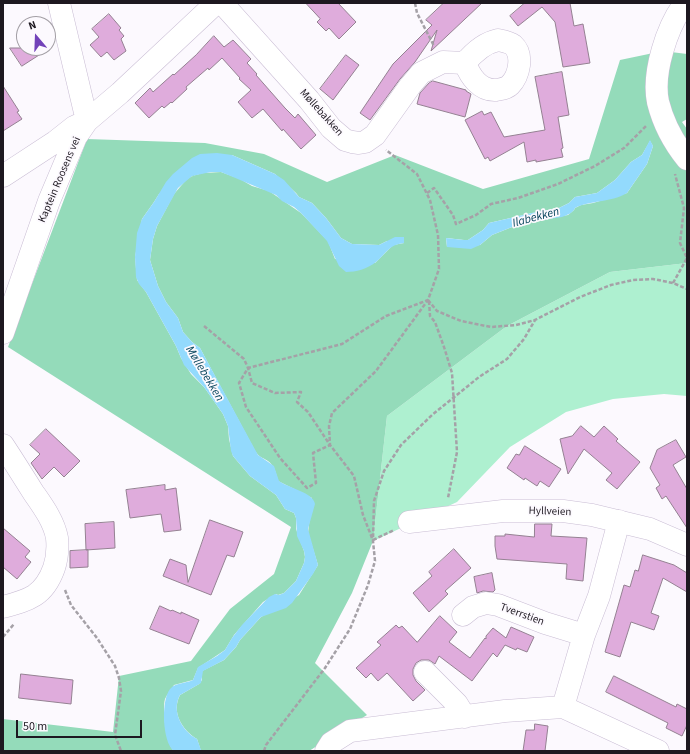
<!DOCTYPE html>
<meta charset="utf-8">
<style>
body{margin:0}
#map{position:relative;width:690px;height:754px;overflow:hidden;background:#fcf9fe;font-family:"Source Sans 3",sans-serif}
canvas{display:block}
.frame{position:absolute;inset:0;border:4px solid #1d1820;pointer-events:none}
.north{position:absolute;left:16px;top:16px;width:40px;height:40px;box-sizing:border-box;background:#fcf9fe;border:1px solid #a39fa5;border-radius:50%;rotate:341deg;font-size:11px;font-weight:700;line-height:16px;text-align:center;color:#1d1820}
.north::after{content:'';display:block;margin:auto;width:14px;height:18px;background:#7242b9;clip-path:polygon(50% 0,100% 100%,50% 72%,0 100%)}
.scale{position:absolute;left:16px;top:720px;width:126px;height:18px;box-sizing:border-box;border:2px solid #1d1820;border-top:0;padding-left:5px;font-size:12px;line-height:14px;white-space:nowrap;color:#1d1820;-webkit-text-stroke:3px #fcf9fe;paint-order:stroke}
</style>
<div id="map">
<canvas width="690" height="754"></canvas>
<div class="frame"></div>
<div class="north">N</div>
<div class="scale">50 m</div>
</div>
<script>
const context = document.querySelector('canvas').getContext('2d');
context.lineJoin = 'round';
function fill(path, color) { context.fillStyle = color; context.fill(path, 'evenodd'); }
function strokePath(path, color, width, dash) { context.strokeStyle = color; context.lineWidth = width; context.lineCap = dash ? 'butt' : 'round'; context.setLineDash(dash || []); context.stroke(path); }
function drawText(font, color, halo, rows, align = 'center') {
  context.font = font + ' "Source Sans 3",sans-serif'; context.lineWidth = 3.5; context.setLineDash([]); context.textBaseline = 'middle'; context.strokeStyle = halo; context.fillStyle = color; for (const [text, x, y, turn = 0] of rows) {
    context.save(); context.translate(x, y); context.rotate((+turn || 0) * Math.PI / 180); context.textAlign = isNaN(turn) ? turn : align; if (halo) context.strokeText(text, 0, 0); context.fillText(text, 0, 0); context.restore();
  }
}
fill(new Path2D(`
 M 687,263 L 687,396 L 664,394 L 613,399 L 566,412 L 510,447 L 457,502 L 373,541 L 387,416 L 507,326 L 610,272 Z`), '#aef0d0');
fill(new Path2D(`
 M 663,51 L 687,54 L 687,119 L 682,122 L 687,129 L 687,263 L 610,272 L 507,326 L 387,416 L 373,541 L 352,593 L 315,663 L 367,715 L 309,751 L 201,751 L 197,739 C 182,730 171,712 180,695 L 199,684 L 202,680 L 202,671 L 224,660 L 236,647 L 240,640 L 261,617 L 299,595 L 318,565 L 308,533 L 312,498 L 278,481 C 276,474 275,466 268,461 C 262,457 260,458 255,451 L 200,348 L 192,342 L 183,332 L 178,318 L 166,302 L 158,286 L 150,260 L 153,239 L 157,226 L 174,194 L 186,180 L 192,176 L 203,173 L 221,172 L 240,179 L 252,186 L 269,191 L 301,213 L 328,241 L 335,259 L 375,263 L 393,245 L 404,243 L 387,241 L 379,245 L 352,244 L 341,238 L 326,218 L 312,203 L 299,197 L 296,193 L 275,174 L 232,155 L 159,194 L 154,202 L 142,219 L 135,257 L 137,280 L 146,292 L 176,346 L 181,358 L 191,374 L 204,387 L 223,414 L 228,426 L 229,439 L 233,456 L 250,476 L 276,495 L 285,509 L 294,513 L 296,518 L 296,529 L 304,551 L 305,557 L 304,563 L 296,581 L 284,593 L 278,595 L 276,594 L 263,602 L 234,635 L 225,650 L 198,668 L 193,680 L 174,685 C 172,689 167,694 165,699 C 162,709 166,744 174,751 L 3,751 L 3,719 L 113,732 L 119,676 L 191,661 L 230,609 L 274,574 L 291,527 L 8,347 L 87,139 L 205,143 L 264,154 L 327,182 L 395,155 L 483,189 L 589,159 L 620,60 ZM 650,141 L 653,146 L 647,164 L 627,193 L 593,203 L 581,205 L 575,208 L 574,210 L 568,215 L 522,223 L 492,235 L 480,245 L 454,247 L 447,247 L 446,238 L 464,240 L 468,240 L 483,230 L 489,223 L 532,213 L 559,208 L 569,203 L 575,197 L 597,193 L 615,180 L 631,162 L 642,155 Z`), '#94dbba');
fill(new Path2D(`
 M 650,140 L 653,146 L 647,164 L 627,193 C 610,203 590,200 575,208 C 573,213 567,215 562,217 L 522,223 L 492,235 L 480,245 L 471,249 L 447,247 L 446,238 L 464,240 L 468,240 L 483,230 L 489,223 L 532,213 L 559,208 L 569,203 L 575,197 L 597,193 L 615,180 L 631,162 L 642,155 Z
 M 217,153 L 232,155 L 275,174 L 284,180 L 299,197 L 312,203 L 326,218 L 341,238 L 352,244 L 379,245 L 395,237 L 404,237 L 404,243 C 388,245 387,253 376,262 C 367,269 356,272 346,272 L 339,266 L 327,241 L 301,213 L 294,207 L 282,201 L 276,195 L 221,172 L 211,172 L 192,176 L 178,188 L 157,226 L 153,239 L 150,260 L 158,286 L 166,302 L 178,318 L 183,332 L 192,342 L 200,348 L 258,455 L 274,466 L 279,481 C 288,488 313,492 315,504 L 308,529 L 318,565 L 313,574 L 292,603 L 286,608 L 261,617 L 240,640 L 236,647 L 224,660 L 203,671 L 201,683 L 180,695 C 171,711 182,731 197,739 L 201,750 L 174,751 C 162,742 161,700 170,689 C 176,682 185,684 193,680 L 198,667 L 217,656 L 225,650 L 232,638 L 242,625 L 269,597 L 275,594 L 279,595 L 284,593 L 296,581 L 304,563 L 305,557 L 304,551 L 297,536 L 296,518 L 294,513 L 285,509 L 276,495 L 250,476 L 233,456 L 231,451 L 228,426 L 223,414 L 204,387 L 184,365 L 176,346 L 146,292 L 139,284 L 136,277 L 135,257 L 137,233 L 142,219 L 154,202 L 166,182 L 173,174 L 192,158 L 200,154 Z`), '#93dafd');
const building = new Path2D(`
 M 306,3 L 338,3 L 356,22 L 339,39 L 329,28 L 326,31 L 317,22 L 320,19 Z
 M 444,3 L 482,3 L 431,51 L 437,30 L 415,62 L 400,79 L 370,120 L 360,113 L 393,64 L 432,25 L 426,20 Z
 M 525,3 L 570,3 L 574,26 L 583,24 L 590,63 L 563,67 L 555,22 L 542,7 L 518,26 L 510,16 Z
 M 109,14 L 121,28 L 119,30 L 124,36 L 121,39 L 126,51 L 114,60 L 107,52 L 101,57 L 90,45 L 99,37 L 92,29 Z
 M 214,36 L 224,47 L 233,40 L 251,59 L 247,63 L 257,74 L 256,75 L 285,108 L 295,118 L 298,114 L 316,135 L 301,149 L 283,129 L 282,131 L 263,109 L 252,118 L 238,102 L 251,90 L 239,79 L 240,78 L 222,58 L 209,70 L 208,68 L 186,87 L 187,89 L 172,103 L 171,102 L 164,108 L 162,106 L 149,118 L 135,103 L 150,88 L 153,92 L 173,74 L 174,75 L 196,55 Z
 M 10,48 L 50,48 L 22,66 Z
 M 346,55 L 359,65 L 333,100 L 320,89 Z
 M 562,72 L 569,115 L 558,117 L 563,148 L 561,149 L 563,157 L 536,162 L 536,160 L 527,162 L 524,142 L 490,161 L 488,157 L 485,159 L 465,120 L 482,111 L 484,115 L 491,112 L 504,137 L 545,130 L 535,77 Z
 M 433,81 L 466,90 L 466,91 L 471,94 L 465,117 L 417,104 L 420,93 L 429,83 Z
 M 3,86 L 19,111 L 17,112 L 22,119 L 3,131 Z
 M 581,426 L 594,437 L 604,426 L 618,439 L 616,441 L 640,462 L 617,489 L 606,480 L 612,473 L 584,449 L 568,474 L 560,439 L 572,436 Z
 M 46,429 L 80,461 L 64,477 L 54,467 L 42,479 L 31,463 L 40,454 L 30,445 Z
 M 676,440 L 686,457 L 673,465 L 687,489 L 687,528 L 666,496 L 662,499 L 656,488 L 660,485 L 650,468 L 657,450 Z
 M 525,446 L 561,469 L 549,487 L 540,481 L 537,486 L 525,478 L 524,480 L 507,468 L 516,454 L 519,455 Z
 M 165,485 L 165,490 L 176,488 L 181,530 L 164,532 L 161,514 L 130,518 L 126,490 Z
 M 210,520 L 243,532 L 234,557 L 227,555 L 211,595 L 163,576 L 170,559 L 186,565 L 188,582 Z
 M 114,522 L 115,548 L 86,550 L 85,524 Z
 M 535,524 L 552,524 L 551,536 L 587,538 L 583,581 L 566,579 L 567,564 L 497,559 L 495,546 L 495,536 L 505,536 L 505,534 L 534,537 Z
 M 3,528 L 30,551 L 25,557 L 31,562 L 17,579 L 3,567 Z
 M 454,549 L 471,568 L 445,591 L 448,594 L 429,612 L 413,593 L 432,576 L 429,572 Z
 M 88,550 L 88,567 L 70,568 L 70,551 Z
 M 643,555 L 674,565 L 687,573 L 687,592 L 663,578 L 651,613 L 659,616 L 654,630 L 631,622 L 620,657 L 605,652 L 624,585 L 630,587 L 635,570 L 638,571 Z
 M 492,573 L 495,590 L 493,592 L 483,591 L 477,593 L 474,577 Z
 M 160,606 L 171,611 L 172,610 L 181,614 L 181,612 L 199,620 L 189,644 L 150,629 Z
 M 440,616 L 457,632 L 449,642 L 470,658 L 485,638 L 486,639 L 486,636 L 493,628 L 506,638 L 511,627 L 534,637 L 527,652 L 517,648 L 516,650 L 505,645 L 497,657 L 493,653 L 472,681 L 439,656 L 435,664 L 429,660 L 421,660 L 416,663 L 413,669 L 413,675 L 416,681 L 425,690 L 413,701 L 387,673 L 378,681 L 371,673 L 366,678 L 356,668 L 381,645 L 377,642 L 396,625 L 399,628 L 402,626 L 417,642 Z
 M 21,674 L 73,680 L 71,704 L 19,698 Z
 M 614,676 L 676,707 L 677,704 L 687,709 L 687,725 L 682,736 L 666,728 L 668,723 L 606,692 Z
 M 535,724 L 548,726 L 545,751 L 523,751 L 526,730 L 534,730 Z`);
fill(building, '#dfacdc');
strokePath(building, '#948192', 1);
const minor = new Path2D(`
 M 222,3 L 309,100 L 331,128 L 345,140 L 352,142 L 359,143 L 365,142 L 375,135 L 410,86 L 421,73 L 443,62 L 465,63
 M 685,3 C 667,26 652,73 658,102 C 663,122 674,143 687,159
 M 498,40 C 503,41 509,42 513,45 C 524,55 519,76 510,85 C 506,89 501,89 496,90 C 480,91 470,76 465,63 C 474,52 484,43 498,40 Z
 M 3,176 L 55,142 L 74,127 L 87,121 L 120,93 L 216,3
 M 3,333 L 49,201 L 76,137 L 87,121 L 59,3
 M 3,445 C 13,460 23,476 33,492 C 42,505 54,521 57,538 C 58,548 57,559 54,568 C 44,596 29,600 3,607
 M 409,522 L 503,511 L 563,511 L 592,515 L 650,529 L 687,545
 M 463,615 L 473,607 L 486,603 L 498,605 L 545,623 L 584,635
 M 425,672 L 457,704 L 465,717
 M 563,707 L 584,635 L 599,596 L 619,521
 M 326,751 L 331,743 L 350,731 L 505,711 L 563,707 L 658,751`);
strokePath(minor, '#c9bdd4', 23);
strokePath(new Path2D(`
 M 415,3 L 417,13 L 434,46
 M 427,193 L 434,188 L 453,215 L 456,224 L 476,215 L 491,204 L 518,198 L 558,184 L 595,166 L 624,148 L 646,126
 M 673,283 L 687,258 L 680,243 L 684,208 L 675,174
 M 428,300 L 437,311 L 461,321 L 491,327 L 516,325 L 535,320 L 580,297 L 611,285 L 633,280 L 653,279 L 673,283 L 687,289
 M 429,301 L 430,316 L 435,322 L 444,347 L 452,373 L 457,452 L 448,498
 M 204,326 L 244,359 L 248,368 L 252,383 L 275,393 L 301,392 L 297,402 L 308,412 L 330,445 L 313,453 L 316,483 L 307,488 L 280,458 L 246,407 L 239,383 L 248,368 L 342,344 L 386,316 L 428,300
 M 372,538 L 363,515 L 354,476 L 330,445 L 329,426 L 332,413 L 376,371 L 428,300 L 439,269 L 438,235 L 430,200 L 417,174 L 386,150
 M 373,540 L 394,530
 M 65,590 L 71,605 L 97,638 L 115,666 L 119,678 L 121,691 L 115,735 L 121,751
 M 3,637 L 14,624
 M 264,751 L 266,745 L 325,668 L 350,629 L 368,585 L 375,561 L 373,541 L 374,501 L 384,471 L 401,445 L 432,415 L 479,377 L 507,359 L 524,339 L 535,320`), '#a5a1a7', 2.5, [4, 2]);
strokePath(minor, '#fff', 22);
drawText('11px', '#1d1820', '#fcf9fe', [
 ["Møllebakken",321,113,48],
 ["Kaptein Roosens vei",60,180,-67],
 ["Hyllveien",550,512,2],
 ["Tverrstien",522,615,20]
]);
drawText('italic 12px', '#08465d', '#fcf9fe', [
 ["Ilabekken",536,218,-15],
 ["Møllebekken",204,374,59]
]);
</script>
